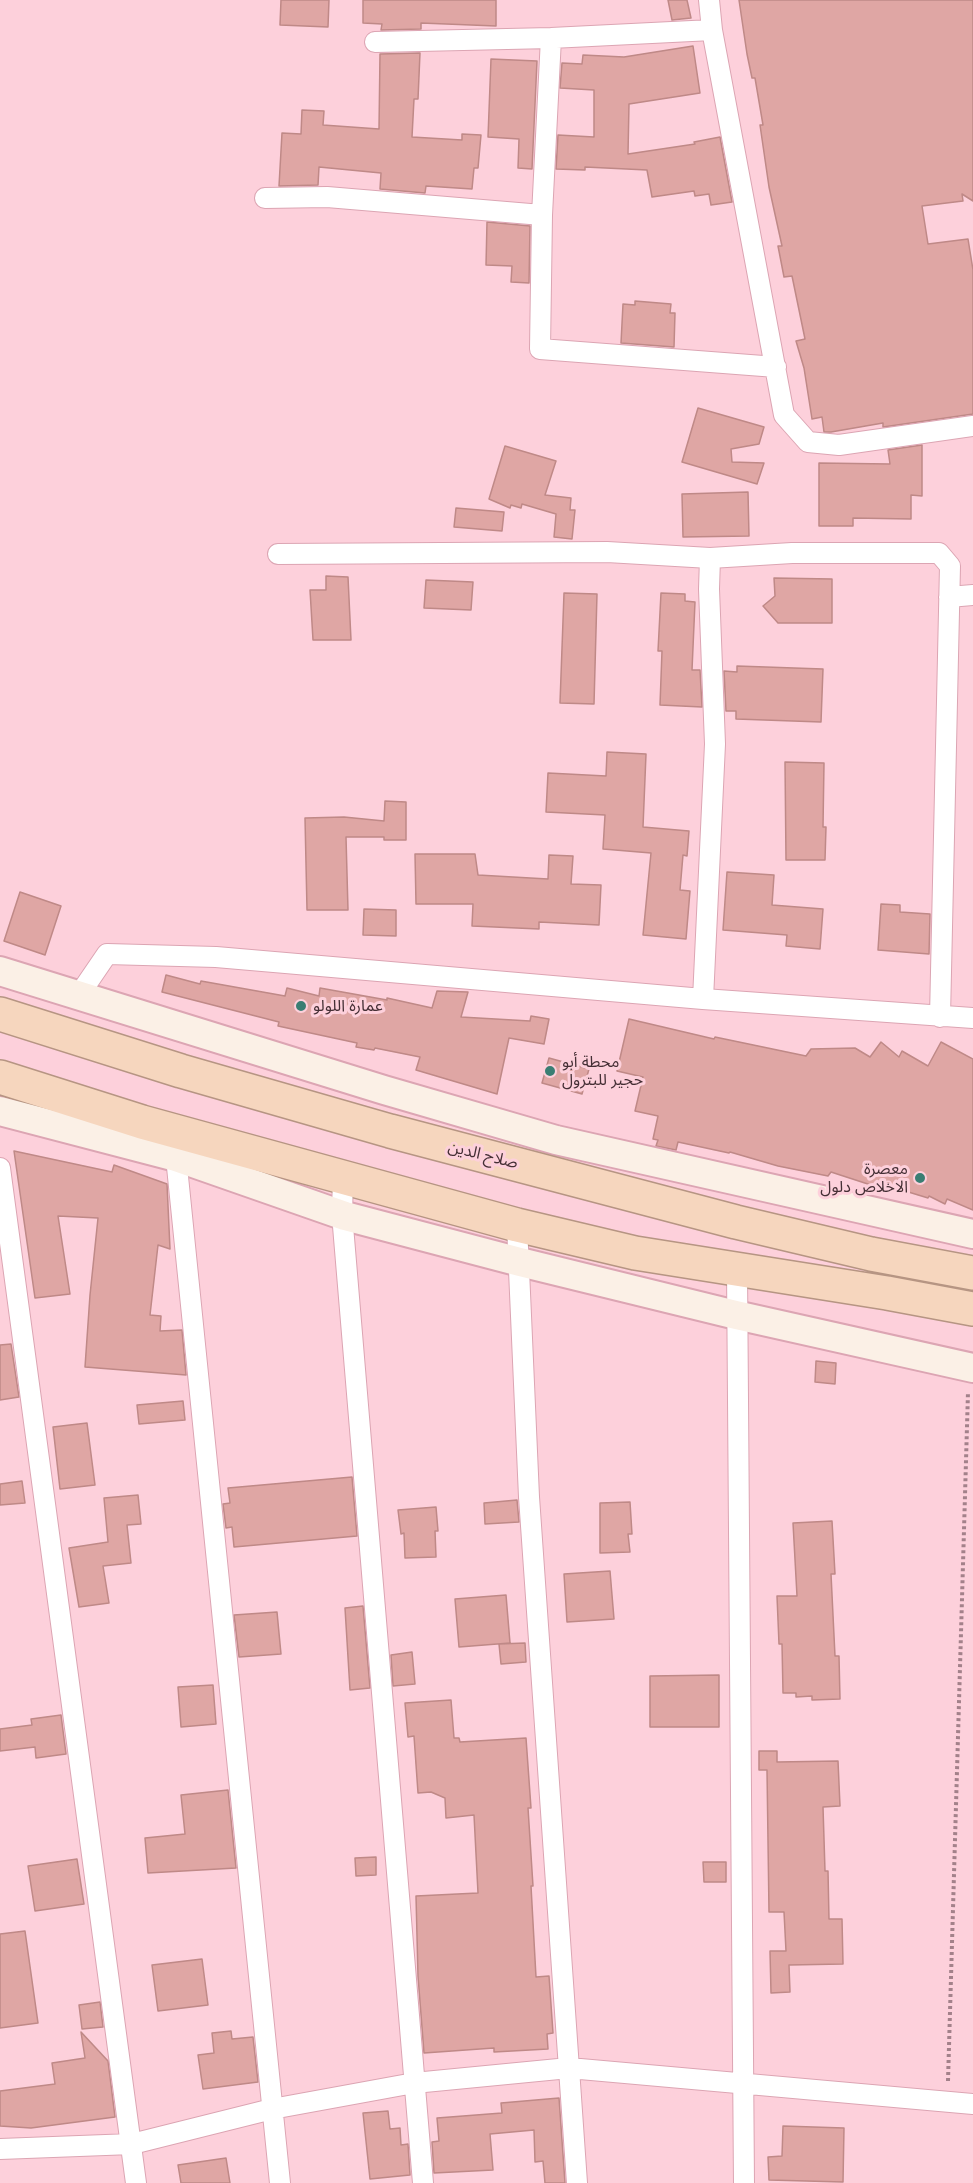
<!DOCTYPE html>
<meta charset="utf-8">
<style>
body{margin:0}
canvas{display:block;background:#fdd0db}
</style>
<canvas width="973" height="2183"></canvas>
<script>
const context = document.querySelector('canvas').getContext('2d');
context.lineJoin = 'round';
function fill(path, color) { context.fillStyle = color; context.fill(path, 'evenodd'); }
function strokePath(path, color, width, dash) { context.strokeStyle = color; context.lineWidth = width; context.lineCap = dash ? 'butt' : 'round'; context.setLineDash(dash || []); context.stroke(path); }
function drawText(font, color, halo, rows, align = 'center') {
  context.font = font + ' Mulish,"Noto Sans Arabic",sans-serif'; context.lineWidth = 6; context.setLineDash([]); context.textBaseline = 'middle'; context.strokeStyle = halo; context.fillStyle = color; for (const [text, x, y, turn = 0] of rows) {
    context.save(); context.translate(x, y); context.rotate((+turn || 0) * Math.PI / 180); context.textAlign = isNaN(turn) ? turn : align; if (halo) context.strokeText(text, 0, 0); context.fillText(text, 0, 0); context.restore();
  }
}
const building = new Path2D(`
 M 281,0 L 329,0 L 328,27 L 280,25 Z
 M 363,0 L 496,0 L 496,26 L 421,23 L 421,29 L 381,30 L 382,24 L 363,23 Z
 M 668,0 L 687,0 L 691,18 L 672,20 Z
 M 739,0 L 973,0 L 973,201 L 962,194 L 963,201 L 922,206 L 928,244 L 968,239 L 973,270 L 973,414 L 883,427 L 883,423 L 831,432 L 824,432 L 822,417 L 812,419 L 804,368 L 796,341 L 805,339 L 792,276 L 784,277 L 778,246 L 782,246 L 769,187 L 760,125 L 763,125 L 755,78 L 752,78 L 747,54 Z
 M 693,46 L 700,93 L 629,104 L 628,154 L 695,144 L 694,142 L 720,137 L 732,202 L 711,205 L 709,194 L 695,196 L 694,191 L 652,197 L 647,170 L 585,167 L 585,170 L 556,169 L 558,135 L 594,137 L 594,90 L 560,88 L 562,63 L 582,64 L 583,55 L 624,57 Z
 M 420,53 L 418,99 L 414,99 L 412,137 L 462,140 L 462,134 L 481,135 L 478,168 L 474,168 L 472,189 L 426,186 L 425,193 L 380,189 L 381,173 L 319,167 L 318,185 L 279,186 L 282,133 L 301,134 L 302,110 L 324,111 L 323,125 L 379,129 L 380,54 Z
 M 491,59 L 537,61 L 532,169 L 518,168 L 519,139 L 488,137 Z
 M 487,222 L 530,226 L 529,283 L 511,282 L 512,266 L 486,265 Z
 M 635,301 L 671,304 L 670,313 L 675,313 L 674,347 L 621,343 L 623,304 L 635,305 Z
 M 698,408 L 764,427 L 759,444 L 731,449 L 732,462 L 764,463 L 757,484 L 682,462 Z
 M 922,445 L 922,496 L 911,495 L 911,519 L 853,518 L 853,526 L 819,526 L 819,463 L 890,464 L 888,450 Z
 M 505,446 L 556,461 L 545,495 L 571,498 L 570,510 L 575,510 L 572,539 L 554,537 L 556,514 L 522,504 L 521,508 L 511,505 L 510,508 L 489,499 Z
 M 748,492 L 749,536 L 683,537 L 682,494 Z
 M 456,508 L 504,512 L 502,531 L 454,527 Z
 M 326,576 L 348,577 L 351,640 L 313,640 L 310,590 L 326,590 Z
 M 774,578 L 832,579 L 832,623 L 778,623 L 763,606 L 775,596 Z
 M 426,580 L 473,582 L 471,610 L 424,608 Z
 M 564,593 L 597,594 L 594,704 L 560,703 Z
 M 661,593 L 685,594 L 685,601 L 695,602 L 692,670 L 700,670 L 702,707 L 660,705 L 662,651 L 658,651 Z
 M 737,666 L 823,669 L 821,722 L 736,719 L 736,711 L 726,711 L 724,671 L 737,672 Z
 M 607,752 L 646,754 L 643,827 L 689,831 L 687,856 L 683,855 L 680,890 L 690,891 L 686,939 L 643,935 L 651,853 L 603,849 L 605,815 L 546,812 L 548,773 L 606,776 Z
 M 785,762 L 824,763 L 823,827 L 826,827 L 825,860 L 786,860 Z
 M 385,801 L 406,802 L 406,840 L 384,840 L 384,837 L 346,837 L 348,910 L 307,910 L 305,818 L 344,817 L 384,821 Z
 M 415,854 L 475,854 L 478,875 L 548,879 L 549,855 L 573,856 L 571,884 L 601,885 L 599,925 L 539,922 L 539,929 L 472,926 L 473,904 L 416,904 Z
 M 727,872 L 774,875 L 772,905 L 823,909 L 820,949 L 786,946 L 787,935 L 723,930 Z
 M 20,892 L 61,906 L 45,955 L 4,941 Z
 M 881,904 L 900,905 L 900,912 L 930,914 L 929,954 L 878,950 Z
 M 364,909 L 396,910 L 396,936 L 363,935 Z
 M 166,975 L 200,984 L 201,981 L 285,996 L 287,988 L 319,996 L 320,988 L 387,1000 L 387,998 L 432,1008 L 437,991 L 468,992 L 461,1017 L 530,1021 L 531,1016 L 549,1019 L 544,1044 L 509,1038 L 497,1094 L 416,1070 L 420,1057 L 375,1048 L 374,1050 L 356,1047 L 357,1043 L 278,1026 L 279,1022 L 162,992 Z
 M 629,1019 L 714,1039 L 715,1037 L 806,1056 L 811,1049 L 855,1048 L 870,1057 L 881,1042 L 899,1057 L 902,1051 L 928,1066 L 941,1042 L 973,1059 L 973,1210 L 947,1199 L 945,1204 L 929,1196 L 928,1198 L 879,1183 L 877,1187 L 831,1172 L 828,1176 L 778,1166 L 730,1152 L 729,1153 L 678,1142 L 676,1150 L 656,1146 L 658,1140 L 653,1139 L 658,1116 L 635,1111 L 643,1077 L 617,1071 Z
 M 549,1058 L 589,1069 L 582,1094 L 542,1083 Z
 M 14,1151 L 112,1172 L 114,1165 L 167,1184 L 170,1249 L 158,1245 L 150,1315 L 161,1316 L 160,1331 L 182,1330 L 186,1375 L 85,1367 L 90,1295 L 98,1218 L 58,1216 L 70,1294 L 35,1298 Z
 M 11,1344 L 19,1397 L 0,1400 L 0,1345 Z
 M 816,1361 L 836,1363 L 835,1384 L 815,1382 Z
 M 183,1401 L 185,1420 L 139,1424 L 137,1405 Z
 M 87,1423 L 95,1485 L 60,1489 L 53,1427 Z
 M 352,1477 L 357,1536 L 234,1547 L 232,1527 L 226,1528 L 223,1504 L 230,1503 L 228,1488 Z
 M 22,1481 L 25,1503 L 0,1505 L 0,1484 Z
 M 138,1495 L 141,1524 L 127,1525 L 131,1563 L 103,1566 L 109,1603 L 79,1607 L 69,1548 L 108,1542 L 104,1498 Z
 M 517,1500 L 519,1522 L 485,1524 L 484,1503 Z
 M 630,1502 L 632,1534 L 628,1534 L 630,1552 L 600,1553 L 600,1503 Z
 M 436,1507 L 438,1531 L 435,1531 L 436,1557 L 405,1558 L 404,1533 L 401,1534 L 398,1510 Z
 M 832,1521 L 835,1574 L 831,1574 L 835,1656 L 839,1656 L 840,1699 L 812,1700 L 812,1696 L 796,1697 L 796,1693 L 783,1693 L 782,1644 L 779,1644 L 777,1596 L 797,1596 L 793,1523 Z
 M 610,1571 L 614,1619 L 567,1622 L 564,1574 Z
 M 506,1595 L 510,1643 L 459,1647 L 455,1599 Z
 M 363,1606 L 370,1688 L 350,1690 L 345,1608 Z
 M 277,1612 L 281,1654 L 239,1657 L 234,1615 Z
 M 525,1643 L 526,1662 L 501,1664 L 499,1644 Z
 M 412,1652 L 415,1684 L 393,1686 L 391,1655 Z
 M 719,1675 L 719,1727 L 650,1727 L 650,1676 Z
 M 213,1685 L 216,1724 L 181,1727 L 178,1687 Z
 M 451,1700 L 454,1738 L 459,1738 L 460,1742 L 526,1738 L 531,1808 L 528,1808 L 533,1886 L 531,1886 L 536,1977 L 549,1976 L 553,2033 L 547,2034 L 548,2049 L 494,2052 L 494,2048 L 424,2053 L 418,1976 L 416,1896 L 478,1893 L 474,1815 L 446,1818 L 445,1798 L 431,1792 L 418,1793 L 414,1736 L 408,1737 L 405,1703 Z
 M 61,1715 L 66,1754 L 36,1758 L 35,1747 L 0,1751 L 0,1729 L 32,1725 L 31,1719 Z
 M 759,1751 L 777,1751 L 777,1762 L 838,1761 L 840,1806 L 823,1807 L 825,1871 L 828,1871 L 829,1919 L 842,1919 L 843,1964 L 789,1965 L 790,1992 L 771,1993 L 770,1951 L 786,1951 L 784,1912 L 769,1912 L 767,1770 L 759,1770 Z
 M 228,1790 L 236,1868 L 148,1873 L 145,1838 L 185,1834 L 181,1795 Z
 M 376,1857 L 376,1875 L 356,1876 L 355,1858 Z
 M 77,1859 L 84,1904 L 35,1911 L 28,1866 Z
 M 703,1862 L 726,1862 L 726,1882 L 704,1882 Z
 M 25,1931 L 38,2023 L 0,2028 L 0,1934 Z
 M 202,1959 L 208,2005 L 158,2011 L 152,1965 Z
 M 100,2002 L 103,2027 L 82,2029 L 79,2005 Z
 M 231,2031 L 232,2039 L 253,2037 L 258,2082 L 203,2089 L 198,2055 L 214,2053 L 212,2033 Z
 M 81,2032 L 108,2061 L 115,2117 L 31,2128 L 0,2126 L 0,2091 L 55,2084 L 52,2063 L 85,2058 Z
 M 559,2098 L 565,2183 L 545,2183 L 543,2161 L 535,2162 L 534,2130 L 490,2134 L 493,2170 L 434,2173 L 432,2142 L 439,2141 L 437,2118 L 502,2113 L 501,2103 Z
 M 388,2111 L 390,2129 L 400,2128 L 401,2145 L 408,2144 L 410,2175 L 370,2179 L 363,2113 Z
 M 783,2126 L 844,2128 L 843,2182 L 769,2180 L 768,2157 L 782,2156 Z
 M 226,2158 L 230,2183 L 181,2183 L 178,2165 Z`);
fill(building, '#dfa6a4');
strokePath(building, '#bf8987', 1.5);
const minor = new Path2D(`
 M 709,0 L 712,30 L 784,415 L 808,442 L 839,445 L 973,426
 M 551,38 L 542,215 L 540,349 L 776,367
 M 375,42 L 551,38 L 712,30
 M 265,198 L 327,197 L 542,215
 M 278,554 L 607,552 L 710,558 L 792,553 L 939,553 L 950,566 L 940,1017
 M 949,597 L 973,595
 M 79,995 L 107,954 L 216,957 L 703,999 L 973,1018
 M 703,999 L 715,744 L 709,589 L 710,558
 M 176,1157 L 280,2183
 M 0,1168 L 136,2183
 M 343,1177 L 342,1214 L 423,2183
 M 517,1225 L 529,1497 L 577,2183
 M 737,1269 L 744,2183
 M 0,2149 L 132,2144 L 272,2109 L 414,2083 L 569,2068 L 973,2104`);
const secondary = new Path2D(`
 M 0,971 L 384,1090 L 556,1140 L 973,1234
 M 0,1111 L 176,1157 L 345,1216 L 520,1262 L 736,1315 L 973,1368`);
const trunk = new Path2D(`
 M 0,1014 L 181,1071 L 390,1131 L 736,1222 L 871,1254 L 973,1273
 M 0,1077 L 142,1122 L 517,1225 L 635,1253 L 887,1293 L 973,1309`);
strokePath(minor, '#dca5b3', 22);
strokePath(secondary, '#dca5b3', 32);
strokePath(trunk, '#b69583', 36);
strokePath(new Path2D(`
 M 948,2081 L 968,1392`), '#a3818a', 4, [3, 3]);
strokePath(minor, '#fff', 20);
strokePath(secondary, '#fbf0e6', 28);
strokePath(trunk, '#f6d6be', 33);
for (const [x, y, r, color] of [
 [301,1006,6,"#3a7e73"],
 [550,1071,6,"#3a7e73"],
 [920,1178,6,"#3a7e73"]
]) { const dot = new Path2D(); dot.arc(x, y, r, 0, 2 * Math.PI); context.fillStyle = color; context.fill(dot); strokePath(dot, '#fdd0db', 2); }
drawText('16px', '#452f35', '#fdd0db', [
 ["عمارة اللولو",313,1006],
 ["محطة أبو",562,1062],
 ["حجير للبترول",562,1080],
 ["معصرة",908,1169,"right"],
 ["الاخلاص دلول",908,1187,"right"]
], 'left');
drawText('16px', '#452f35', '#fdd0db', [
 ["صلاح الدين",483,1155,14]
]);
</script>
